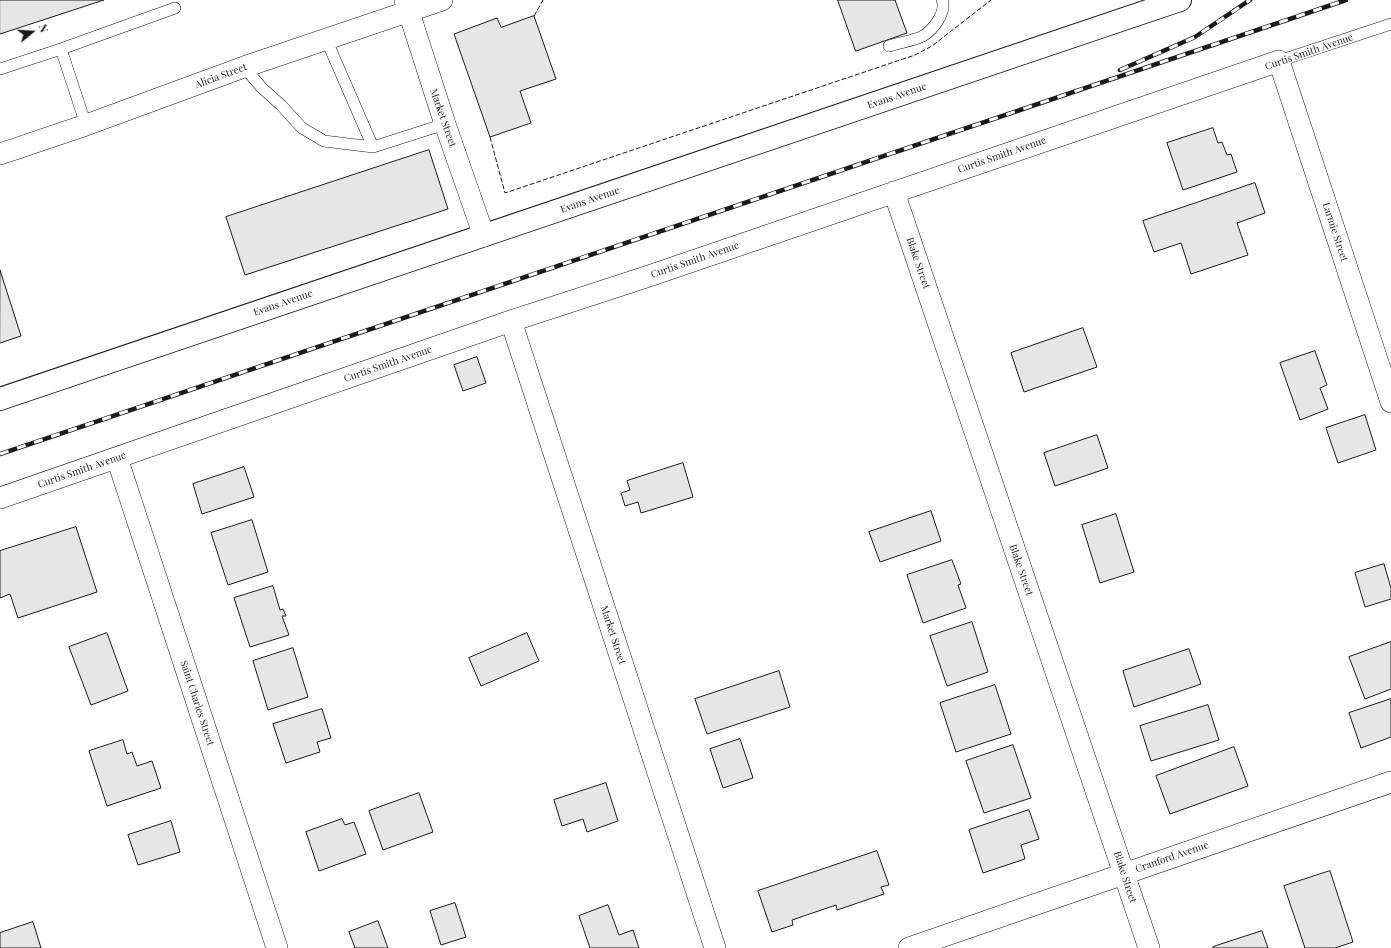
<!DOCTYPE html>
<style>
body{margin:0}
#map{position:relative;width:1391px;height:948px;overflow:hidden;background:#fff;font-family:"Playfair Display",serif}
canvas{display:block}
.north{position:absolute;left:12px;top:12px;width:40px;height:40px;-webkit-text-stroke:3px #fff;paint-order:stroke;rotate:72deg;font-size:11px;font-weight:700;line-height:16px;text-align:center;color:#1a1a1a}
.north::after{content:'';display:block;margin:auto;width:14px;height:18px;background:#1a1a1a;clip-path:polygon(50% 0,100% 100%,50% 72%,0 100%)}
</style>
<div id="map">
<canvas width="1391" height="948"></canvas>
<div class="north">N</div>
</div>
<script>
const context = document.querySelector('canvas').getContext('2d');
context.lineJoin = 'round';
function fill(path, color) { context.fillStyle = color; context.fill(path, 'evenodd'); }
function strokePath(path, color, width, dash) { context.strokeStyle = color; context.lineWidth = width; context.lineCap = dash ? 'butt' : 'round'; context.setLineDash(dash || []); context.stroke(path); }
function drawText(font, color, halo, rows, align = 'center') {
  context.font = font + ' "Playfair Display",serif'; context.lineWidth = 3; context.setLineDash([]); context.textBaseline = 'middle'; context.strokeStyle = halo; context.fillStyle = color; for (const [text, x, y, turn = 0] of rows) {
    context.save(); context.translate(x, y); context.rotate((+turn || 0) * Math.PI / 180); context.textAlign = isNaN(turn) ? turn : align; if (halo) context.strokeText(text, 0, 0); context.fillText(text, 0, 0); context.restore();
  }
}
const building = new Path2D(`
 M 0,0 L 104,0 L 0,34 Z
 M 838,0 L 895,0 L 907,33 L 856,51 Z
 M 534,16 L 556,79 L 520,91 L 531,123 L 490,137 L 454,34 L 497,18 L 501,27 Z
 M 1213,128 L 1218,143 L 1222,142 L 1227,155 L 1231,154 L 1237,172 L 1183,190 L 1167,143 Z
 M 429,150 L 448,209 L 245,275 L 226,217 Z
 M 1255,183 L 1265,213 L 1237,223 L 1248,255 L 1191,274 L 1181,243 L 1154,252 L 1143,221 Z
 M 0,270 L 21,336 L 0,343 Z
 M 1083,328 L 1097,367 L 1024,392 L 1011,353 Z
 M 1315,351 L 1327,385 L 1320,388 L 1328,409 L 1300,420 L 1280,363 Z
 M 477,357 L 486,383 L 463,391 L 454,365 Z
 M 1365,415 L 1376,450 L 1338,463 L 1326,428 Z
 M 1097,435 L 1108,468 L 1055,486 L 1044,453 Z
 M 683,463 L 693,497 L 641,513 L 638,502 L 625,506 L 621,493 L 630,490 L 627,481 Z
 M 244,467 L 254,497 L 202,514 L 193,484 Z
 M 931,511 L 941,541 L 880,562 L 869,532 Z
 M 1116,514 L 1134,572 L 1100,583 L 1082,525 Z
 M 252,520 L 268,572 L 228,585 L 211,533 Z
 M 76,527 L 97,592 L 18,618 L 10,594 L 0,598 L 0,551 Z
 M 952,560 L 961,584 L 958,585 L 966,608 L 923,623 L 907,575 Z
 M 1384,564 L 1391,588 L 1391,599 L 1365,607 L 1355,573 Z
 M 273,586 L 280,610 L 283,609 L 286,616 L 282,616 L 289,635 L 250,647 L 234,598 Z
 M 972,622 L 988,672 L 947,686 L 930,636 Z
 M 107,633 L 128,691 L 91,705 L 69,647 Z
 M 527,633 L 539,661 L 481,686 L 469,658 Z
 M 1391,642 L 1391,689 L 1365,699 L 1349,657 Z
 M 293,648 L 308,697 L 268,710 L 253,661 Z
 M 1189,649 L 1201,684 L 1134,707 L 1123,671 Z
 M 779,671 L 790,707 L 707,734 L 695,699 Z
 M 995,685 L 1011,734 L 956,752 L 940,703 Z
 M 1391,699 L 1391,737 L 1361,748 L 1349,713 Z
 M 1208,705 L 1219,740 L 1151,761 L 1140,726 Z
 M 322,709 L 331,738 L 317,742 L 320,752 L 286,763 L 273,724 Z
 M 740,739 L 753,778 L 723,788 L 710,749 Z
 M 123,740 L 127,754 L 132,752 L 137,766 L 152,761 L 161,788 L 107,806 L 89,751 Z
 M 1013,745 L 1031,798 L 984,813 L 966,761 Z
 M 1234,747 L 1248,786 L 1170,814 L 1156,776 Z
 M 606,783 L 618,821 L 587,832 L 583,819 L 562,826 L 554,800 Z
 M 419,793 L 433,832 L 383,850 L 369,811 Z
 M 1029,810 L 1039,839 L 1021,845 L 1025,859 L 983,873 L 969,830 Z
 M 342,819 L 345,825 L 354,822 L 366,854 L 319,871 L 306,832 Z
 M 171,821 L 180,852 L 138,865 L 128,835 Z
 M 877,851 L 889,885 L 881,887 L 884,894 L 837,910 L 836,905 L 792,920 L 793,925 L 772,932 L 758,891 Z
 M 1330,871 L 1353,942 L 1335,948 L 1305,948 L 1284,886 Z
 M 455,903 L 466,937 L 441,945 L 430,911 Z
 M 608,905 L 619,935 L 633,930 L 639,948 L 590,948 L 579,916 Z
 M 378,921 L 388,948 L 355,948 L 349,932 Z
 M 33,922 L 41,948 L 0,948 L 0,933 Z
 M 1262,931 L 1268,948 L 1213,948 L 1213,947 Z`);
fill(building, '#e6e6e6');
strokePath(building, '#1a1a1a', 1);
const lane = new Path2D(`
 M 326,39 L 373,147 L 445,124
 M 889,46 C 898,43 916,40 923,36 C 933,30 947,12 942,0
 M 61,49 L 86,125
 M 1279,61 L 1391,24
 M 244,67 L 262,88 L 281,105 L 302,128 L 324,141 L 373,147
 M 0,69 L 61,49 L 175,8`);
const street = new Path2D(`
 M 405,0 L 445,124 L 484,236
 M 0,154 L 86,125 L 244,67 L 442,0
 M 894,192 L 1149,948
 M 511,321 L 715,948
 M 117,458 L 277,948
 M 0,498 L 511,321 L 646,277 L 1279,61 L 1391,402
 M 909,948 L 1391,782`);
const primary = new Path2D(`
 M 0,399 L 1180,0`);
strokePath(lane, '#1a1a1a', 12);
strokePath(street, '#1a1a1a', 22);
strokePath(primary, '#1a1a1a', 24);
strokePath(lane, '#fff', 11);
strokePath(street, '#fff', 21);
strokePath(primary, '#fff', 22);
const rail = new Path2D(`
 M 1120,70 L 1195,37 L 1250,0
 M 0,454 L 1346,0`);
strokePath(rail, '#1a1a1a', 4.5);
strokePath(rail, '#fff', 3, [9]);
strokePath(new Path2D(`
 M 534,16 L 543,0
 M 490,137 L 505,193 L 915,55 L 932,46 L 991,0`), '#1a1a1a', 1, [5, 2]);
drawText('10px', '#1a1a1a', '#fff', [
 ["Curtis Smith Avenue",1309,52,-19],
 ["Alicia Street",221,76,-20],
 ["Evans Avenue",897,96,-19],
 ["Market Street",443,118,71],
 ["Curtis Smith Avenue",1002,155,-19],
 ["Evans Avenue",590,200,-19],
 ["Larmie Street",1335,232,72],
 ["Curtis Smith Avenue",695,260,-19],
 ["Blake Street",918,263,71],
 ["Evans Avenue",283,303,-19],
 ["Curtis Smith Avenue",388,364,-19],
 ["Curtis Smith Avenue",82,470,-19],
 ["Blake Street",1021,570,71],
 ["Market Street",613,635,72],
 ["Saint Charles Street",197,703,72],
 ["Cranford Avenue",1172,857,-19],
 ["Blake Street",1125,877,72]
]);
</script>
